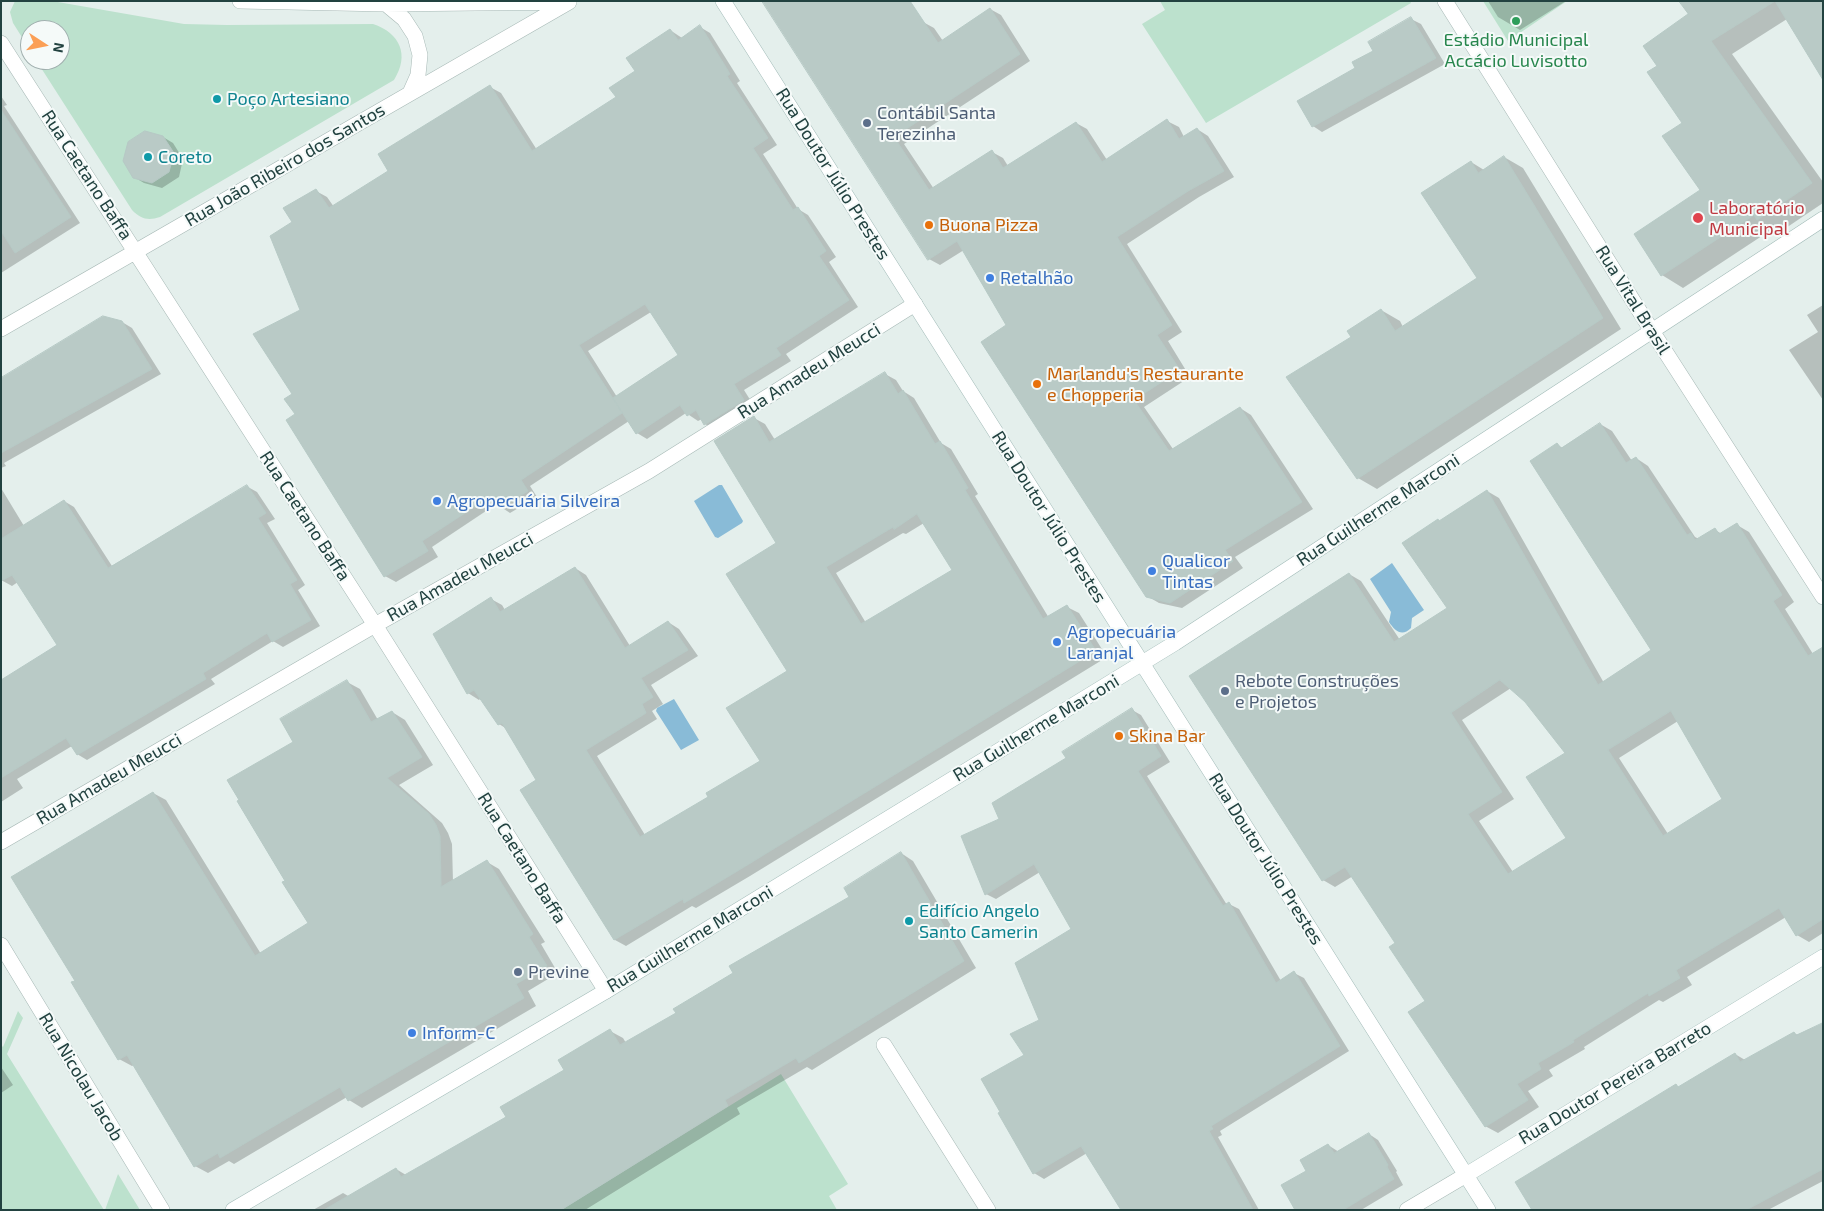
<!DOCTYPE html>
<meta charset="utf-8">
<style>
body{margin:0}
#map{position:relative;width:1824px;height:1211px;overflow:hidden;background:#e4efec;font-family:"Exo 2",sans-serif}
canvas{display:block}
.frame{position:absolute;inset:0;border:2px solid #224240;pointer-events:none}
.north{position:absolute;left:20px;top:20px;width:50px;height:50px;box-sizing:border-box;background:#f5faf9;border:1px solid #a1b0af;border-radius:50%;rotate:101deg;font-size:14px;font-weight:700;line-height:20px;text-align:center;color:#224240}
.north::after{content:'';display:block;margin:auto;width:18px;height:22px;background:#fb9f56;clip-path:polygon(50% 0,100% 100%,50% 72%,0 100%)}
</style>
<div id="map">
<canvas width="1824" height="1211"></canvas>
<div class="frame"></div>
<div class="north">N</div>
</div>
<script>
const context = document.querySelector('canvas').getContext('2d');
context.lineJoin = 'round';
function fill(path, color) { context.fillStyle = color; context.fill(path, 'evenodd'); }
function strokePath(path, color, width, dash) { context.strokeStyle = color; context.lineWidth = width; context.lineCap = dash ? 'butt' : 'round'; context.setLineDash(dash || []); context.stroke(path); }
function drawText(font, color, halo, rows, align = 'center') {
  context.font = font + ' "Exo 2",sans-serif'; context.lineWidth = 4; context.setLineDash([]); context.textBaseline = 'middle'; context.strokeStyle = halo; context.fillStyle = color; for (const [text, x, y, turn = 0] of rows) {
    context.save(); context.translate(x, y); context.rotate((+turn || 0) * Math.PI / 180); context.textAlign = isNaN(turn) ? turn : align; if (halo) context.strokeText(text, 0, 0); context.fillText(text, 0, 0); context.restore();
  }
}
fill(new Path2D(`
 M 15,1 L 52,1 L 184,24 L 227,25 L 373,24 C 400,33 410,55 394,80 L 160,217 C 148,221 141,219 132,210 L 36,60 L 60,60 L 60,30 L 30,30 L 30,50 L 13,23 L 10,12 Z
 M 1160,1 L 1410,1 L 1411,3 L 1206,123 L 1142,24 L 1165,10 Z
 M 1483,1 L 1567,1 L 1508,41 Z
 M 18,1011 L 23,1018 L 7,1054 L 104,1210 L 1,1210 L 1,1045 L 3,1047 Z
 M 781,1074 L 848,1184 L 829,1196 L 837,1210 L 561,1210 Z
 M 118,1174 L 140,1210 L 105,1210 Z`), '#bce1cd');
fill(new Path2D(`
 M 719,485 L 722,485 L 743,521 L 742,523 L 718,538 L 715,537 L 694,501 Z
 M 1392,563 L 1424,610 L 1412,618 L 1411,628 C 1402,637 1395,631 1389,622 L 1391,612 L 1370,579 Z
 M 674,699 L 699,740 L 681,750 L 656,711 L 657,708 Z`), '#89bbd7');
fill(new Path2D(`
 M 764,1 L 923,22 L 934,28 L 943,41 L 990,9 L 1001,15 L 1030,61 L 904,144 L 934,189 L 992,152 L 1003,158 L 1008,166 L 1076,123 L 1087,129 L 1107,160 L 1167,121 L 1179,127 L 1184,137 L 1197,129 L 1208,136 L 1234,177 L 1199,197 L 1127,244 L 1182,332 L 1168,341 L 1190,377 L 1144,407 L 1173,449 L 1240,408 L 1251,415 L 1313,509 L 1235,557 L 1243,568 L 1182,608 L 1159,603 L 1147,596 L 1008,326 L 964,250 L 940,265 L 929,259 Z
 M 1488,1 L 1566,1 L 1520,30 L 1498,17 Z
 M 1680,1 L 1823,1 L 1787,19 L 1732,54 L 1823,182 L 1823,203 L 1780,232 L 1774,228 L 1683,288 L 1662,275 L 1701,190 L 1683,123 L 1659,67 L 1690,15 Z
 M 1411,19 L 1421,24 L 1445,64 L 1322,132 L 1313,126 L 1357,69 Z
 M 700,27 L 710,33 L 740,81 L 737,83 L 777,145 L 763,154 L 798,209 L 808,215 L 836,257 L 829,262 L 858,307 L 786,354 L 791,361 L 744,390 L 754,406 L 716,430 L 705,424 L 702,419 L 698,421 L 686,413 L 647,439 L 637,433 L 629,421 L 530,486 L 537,497 L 510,513 L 498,505 L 495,505 L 432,547 L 438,557 L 396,582 L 385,576 L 296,415 L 294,394 L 302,311 L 293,222 L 316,191 L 327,197 L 334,207 L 390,171 L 490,87 L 501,93 L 537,150 L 617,98 L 670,30 L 682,38 ZM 651,312 L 680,356 L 617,397 L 588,351 Z
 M 1,96 L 7,105 L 4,106 L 80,223 L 1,273 Z
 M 163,137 L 173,143 L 183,159 L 179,177 L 162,188 L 144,183 L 134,177 Z
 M 1504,157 L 1523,168 L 1621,329 L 1377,489 L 1358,478 L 1288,378 L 1353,338 L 1381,310 L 1400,321 L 1403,327 L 1478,278 L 1471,162 L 1484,170 Z
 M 1823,305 L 1823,400 L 1789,350 L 1818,332 L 1807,315 Z
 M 122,322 L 132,328 L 161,374 L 4,463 L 6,466 L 1,468 L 1,380 Z
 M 885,374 L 896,380 L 903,391 L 914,398 L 941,443 L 951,449 L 978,494 L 975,496 L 1049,618 L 1067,607 L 1079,613 L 1107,657 L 750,876 L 696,908 L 692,906 L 626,946 L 615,940 L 521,790 L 538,780 L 507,729 L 499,724 L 481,698 L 479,700 L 468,693 L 491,599 L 502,605 L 505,610 L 575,568 L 586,575 L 630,646 L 668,622 L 679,629 L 698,656 L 651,685 L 663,704 L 652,711 L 657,719 L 597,756 L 645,835 L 710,797 L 762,761 L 789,672 L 777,544 L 754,418 L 765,424 L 775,440 ZM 924,523 L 953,570 L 866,623 L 836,573 L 903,533 L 906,534 Z
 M 1600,424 L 1612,431 L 1632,461 L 1636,458 L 1648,466 L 1695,537 L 1699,539 L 1715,530 L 1722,534 L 1737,525 L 1749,532 L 1794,602 L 1785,609 L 1813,654 L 1823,654 L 1823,933 L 1809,942 L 1797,935 L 1786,917 L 1687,977 L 1692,985 L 1663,1002 L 1659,1000 L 1584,1047 L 1585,1049 L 1549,1070 L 1553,1076 L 1528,1091 L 1539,1107 L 1498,1133 L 1485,1126 L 1427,1001 L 1397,944 L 1353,876 L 1335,887 L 1323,880 L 1349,574 L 1361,581 L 1400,640 L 1449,609 L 1438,520 L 1440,522 L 1487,491 L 1499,498 L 1604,683 L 1653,651 L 1557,445 L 1563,448 ZM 1511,688 L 1526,702 L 1567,753 L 1568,839 L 1513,872 L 1479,821 L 1514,799 L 1462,720 ZM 1678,721 L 1724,799 L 1668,834 L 1619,758 Z
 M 248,487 L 257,492 L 275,519 L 267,523 L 305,585 L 298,590 L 320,626 L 283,647 L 273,641 L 211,679 L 215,684 L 87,760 L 77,754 L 72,746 L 17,779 L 23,788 L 1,802 L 1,681 L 59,645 L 18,582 L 12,586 L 1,580 L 1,488 L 24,526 L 64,501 L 74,507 L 112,566 Z
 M 347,682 L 360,689 L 378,720 L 392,712 L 405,720 L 433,765 L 399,785 L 442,823 L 448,833 L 452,844 L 453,882 L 487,862 L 499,869 L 545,942 L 541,944 L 558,973 L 528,991 L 536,1006 L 362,1108 L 349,1100 L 347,1097 L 234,1164 L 229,1161 L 208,1173 L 195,1166 L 134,1065 L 132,1066 L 119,1059 L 76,981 L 153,793 L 166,800 L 261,954 L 309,923 L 287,881 L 295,742 Z
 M 1132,710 L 1141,715 L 1170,762 L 1147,776 L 1227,905 L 1229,904 L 1239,909 L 1281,981 L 1294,973 L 1304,978 L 1349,1051 L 1220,1131 L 1222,1135 L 1218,1137 L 1259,1210 L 1122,1210 L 1087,1153 L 1044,1179 L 1034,1173 L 1000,1113 L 1002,1112 L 1040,1020 L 1073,929 L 1040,872 L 996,899 L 986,894 L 1000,819 L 1068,759 Z
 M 901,853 L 913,861 L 976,968 L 812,1070 L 807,1067 L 737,1108 L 740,1114 L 585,1210 L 313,1210 L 343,1193 L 350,1197 L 396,1169 L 406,1175 L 507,1117 L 566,1070 L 610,1031 L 623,1038 L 626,1043 L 677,1013 L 851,897 Z
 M 1823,1025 L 1823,1181 L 1768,1210 L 1533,1210 L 1676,1086 L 1679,1087 L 1735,1054 L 1745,1060 L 1794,1033 L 1798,1035 Z
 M 1,1067 L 13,1085 L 1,1093 Z
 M 1369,1134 L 1378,1140 L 1397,1171 L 1396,1172 L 1403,1185 L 1361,1210 L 1297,1210 L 1308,1171 L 1328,1145 L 1339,1152 Z`), '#0003');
const building = new Path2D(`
 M 762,1 L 910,1 L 938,43 L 990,8 L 1020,54 L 894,137 L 929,190 L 992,150 L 1003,168 L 1076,122 L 1102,162 L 1167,119 L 1179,139 L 1197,128 L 1224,171 L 1188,191 L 1117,237 L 1172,325 L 1157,335 L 1180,370 L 1134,400 L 1169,451 L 1240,407 L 1302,502 L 1225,550 L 1233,561 L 1170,603 L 1146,597 L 981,342 L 1006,325 L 957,241 L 928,260 Z
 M 1679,1 L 1823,1 L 1823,80 L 1775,1 L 1711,41 L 1812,183 L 1757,220 L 1754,215 L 1661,276 L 1634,234 L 1700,190 L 1662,136 L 1682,123 L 1647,72 L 1657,66 L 1643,46 L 1688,14 Z
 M 1411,17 L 1436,58 L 1312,127 L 1297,101 L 1355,68 L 1352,62 L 1373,51 L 1368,42 Z
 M 700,25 L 730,74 L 727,76 L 768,138 L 753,148 L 793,210 L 798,207 L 826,251 L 819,256 L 849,300 L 776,348 L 781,355 L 734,384 L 744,400 L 704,425 L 696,410 L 687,416 L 680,405 L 636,434 L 613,398 L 678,355 L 645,304 L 579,345 L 622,413 L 521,480 L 528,491 L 499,508 L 492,497 L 485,501 L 485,500 L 422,541 L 428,551 L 384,577 L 286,420 L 295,414 L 284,399 L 292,394 L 253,334 L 300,310 L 270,236 L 292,222 L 283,208 L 316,189 L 329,208 L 388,171 L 378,154 L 490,85 L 532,151 L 616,97 L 609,88 L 635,71 L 626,58 L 670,29 L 678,40 Z
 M 1,110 L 71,217 L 15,253 L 1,231 Z
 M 145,131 L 163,136 L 174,153 L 169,172 L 152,183 L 133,178 L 123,161 L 128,142 Z
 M 1504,156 L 1603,318 L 1357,479 L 1286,377 L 1351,337 L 1347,331 L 1381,309 L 1395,331 L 1477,278 L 1421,193 L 1471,161 L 1478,173 Z
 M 103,316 L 122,321 L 152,369 L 1,453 L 1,378 Z
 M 885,372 L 898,394 L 903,390 L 935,444 L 940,441 L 968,488 L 965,490 L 1043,619 L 1067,605 L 1096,651 L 739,870 L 684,903 L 683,899 L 614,940 L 520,790 L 536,780 L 502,723 L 498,725 L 474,690 L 467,694 L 433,634 L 491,597 L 500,612 L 575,567 L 625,648 L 668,621 L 688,650 L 641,678 L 653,697 L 642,704 L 646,713 L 586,750 L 640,837 L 708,797 L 706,793 L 760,761 L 726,708 L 787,671 L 726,574 L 776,543 L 714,441 L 754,416 L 769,442 ZM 917,514 L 952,570 L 861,624 L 826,567 L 893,527 L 894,529 Z
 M 1600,423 L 1626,463 L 1636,457 L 1687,535 L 1691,533 L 1695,540 L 1715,528 L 1719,534 L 1737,523 L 1782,595 L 1773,601 L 1808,656 L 1823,647 L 1823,919 L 1796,936 L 1779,908 L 1676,970 L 1680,978 L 1649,996 L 1648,993 L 1573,1040 L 1574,1042 L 1538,1063 L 1541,1069 L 1517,1084 L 1528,1100 L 1485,1127 L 1408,1012 L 1425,1001 L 1389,947 L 1395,943 L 1345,867 L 1322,881 L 1189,676 L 1349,573 L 1394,642 L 1447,608 L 1402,543 L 1438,519 L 1439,521 L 1487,490 L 1598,685 L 1651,650 L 1530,461 L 1557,443 L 1561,448 ZM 1500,680 L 1525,702 L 1565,753 L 1526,777 L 1566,838 L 1508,874 L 1468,814 L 1502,792 L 1451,713 ZM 1671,711 L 1722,799 L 1663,836 L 1608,750 Z
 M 247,485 L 266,513 L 258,518 L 297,580 L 290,584 L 311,620 L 272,642 L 267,633 L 203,673 L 206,679 L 77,755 L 66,738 L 1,778 L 1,680 L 57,645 L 12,575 L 1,581 L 1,539 L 64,500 L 108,568 Z
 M 347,680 L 371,722 L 392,711 L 422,757 L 387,778 L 429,814 L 436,825 L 440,836 L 441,887 L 487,860 L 533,934 L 529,937 L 547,966 L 516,984 L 524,998 L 348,1101 L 340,1087 L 220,1158 L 218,1153 L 194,1167 L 127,1055 L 118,1060 L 71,982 L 75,981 L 11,877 L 153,792 L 255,956 L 308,923 L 282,882 L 285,881 L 237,801 L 239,800 L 227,780 L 293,742 L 280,719 Z
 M 1132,708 L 1161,756 L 1138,771 L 1223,906 L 1229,902 L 1276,983 L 1294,971 L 1340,1046 L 1211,1126 L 1213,1129 L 1209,1131 L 1253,1210 L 1121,1210 L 1081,1146 L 1033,1174 L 998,1113 L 1000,1112 L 981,1079 L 1024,1055 L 1010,1034 L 1039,1020 L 1015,963 L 1071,929 L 1034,864 L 985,895 L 961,836 L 999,819 L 992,803 L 1066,758 L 1062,752 Z
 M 901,852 L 964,961 L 799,1063 L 796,1058 L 725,1100 L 728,1106 L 561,1210 L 324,1210 L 396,1168 L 401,1177 L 506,1117 L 500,1107 L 564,1070 L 558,1060 L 610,1029 L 620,1045 L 676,1013 L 673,1009 L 733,973 L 729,966 L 849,897 L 844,888 Z
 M 1823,1023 L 1823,1169 L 1746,1210 L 1532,1210 L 1515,1182 L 1676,1084 L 1678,1087 L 1735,1053 L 1740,1062 L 1794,1032 L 1796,1035 Z
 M 1369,1133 L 1388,1165 L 1387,1167 L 1394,1179 L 1343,1210 L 1295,1210 L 1281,1185 L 1306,1171 L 1300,1160 L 1328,1144 L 1334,1153 Z`);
fill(building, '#b9cac6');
strokePath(building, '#b6c9c5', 1);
const lane = new Path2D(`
 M 884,1045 L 988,1210`);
const street = new Path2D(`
 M 240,1 L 386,4 L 566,2
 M 1445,1 L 1652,331 L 1823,597
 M 386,4 L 404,19 L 415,36 L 420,55 L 418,75 L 410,93
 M 1,43 L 375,625 L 606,991
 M 1,329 L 569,2
 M 1,842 L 375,625 L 649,471 L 915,304
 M 1,945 L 162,1210
 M 1407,1210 L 1466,1175`);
const secondary = new Path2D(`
 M 723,1 L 1488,1210
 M 1466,1175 L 1823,957
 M 233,1210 L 606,991 L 1175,643 L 1823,219`);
strokePath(lane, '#a6b8b5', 16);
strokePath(street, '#a6b8b5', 16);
strokePath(secondary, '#a2bbb8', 16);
strokePath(lane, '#fff', 15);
strokePath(street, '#fff', 15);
strokePath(secondary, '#fff', 15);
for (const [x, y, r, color] of [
 [1516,21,5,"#2e9e5b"],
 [217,99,5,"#0f9aa8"],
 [867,123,5,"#5c6f8a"],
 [148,157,5,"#0f9aa8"],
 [1698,218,6,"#e0444e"],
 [929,225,5,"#e8710a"],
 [990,278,5,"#3f7fe0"],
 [1037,384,5,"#e8710a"],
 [437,501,5,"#3f7fe0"],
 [1152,571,5,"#3f7fe0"],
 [1057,642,5,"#3f7fe0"],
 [1225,691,5,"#5c6f8a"],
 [1119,736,5,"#e8710a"],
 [909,921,5,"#0f9aa8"],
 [518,972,5,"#5c6f8a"],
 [412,1033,5,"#3f7fe0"]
]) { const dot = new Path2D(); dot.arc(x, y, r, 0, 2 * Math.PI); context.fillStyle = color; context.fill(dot); strokePath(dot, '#f5faf9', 2); }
drawText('18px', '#27864d', '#f5faf9', [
 ["Estádio Municipal",1516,40],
 ["Accácio Luvisotto",1516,61]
]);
drawText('18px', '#0d838f', '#f5faf9', [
 ["Poço Artesiano",227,99],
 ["Coreto",158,157],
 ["Edifício Angelo",919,911],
 ["Santo Camerin",919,932]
], 'left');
drawText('18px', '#4e5e75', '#f5faf9', [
 ["Contábil Santa",877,113],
 ["Terezinha",877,134],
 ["Rebote Construções",1235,681],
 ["e Projetos",1235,702],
 ["Previne",528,972]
], 'left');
drawText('18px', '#224240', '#f5faf9', [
 ["Rua João Ribeiro dos Santos",285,165,-30],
 ["Rua Doutor Júlio Prestes",833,174,58],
 ["Rua Caetano Baffa",87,175,57],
 ["Rua Vital Brasil",1633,300,58],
 ["Rua Amadeu Meucci",809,371,-32],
 ["Rua Guilherme Marconi",1378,510,-33],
 ["Rua Caetano Baffa",305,516,57],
 ["Rua Doutor Júlio Prestes",1049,517,58],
 ["Rua Amadeu Meucci",460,577,-29],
 ["Rua Guilherme Marconi",1036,728,-31],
 ["Rua Amadeu Meucci",109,779,-30],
 ["Rua Caetano Baffa",522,858,58],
 ["Rua Doutor Júlio Prestes",1266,859,58],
 ["Rua Guilherme Marconi",690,939,-31],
 ["Rua Nicolau Jacob",81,1077,59],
 ["Rua Doutor Pereira Barreto",1615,1083,-31]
]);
drawText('18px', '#be3a42', '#f5faf9', [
 ["Laboratório",1709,208],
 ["Municipal",1709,229]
], 'left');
drawText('18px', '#c56008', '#f5faf9', [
 ["Buona Pizza",939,225],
 ["Marlandu's Restaurante",1047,374],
 ["e Chopperia",1047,395],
 ["Skina Bar",1129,736]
], 'left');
drawText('18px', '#366cbe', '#f5faf9', [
 ["Retalhão",1000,278],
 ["Agropecuária Silveira",447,501],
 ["Qualicor",1162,561],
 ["Tintas",1162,582],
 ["Agropecuária",1067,632],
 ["Laranjal",1067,653],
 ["Inform-C",422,1033]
], 'left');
</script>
